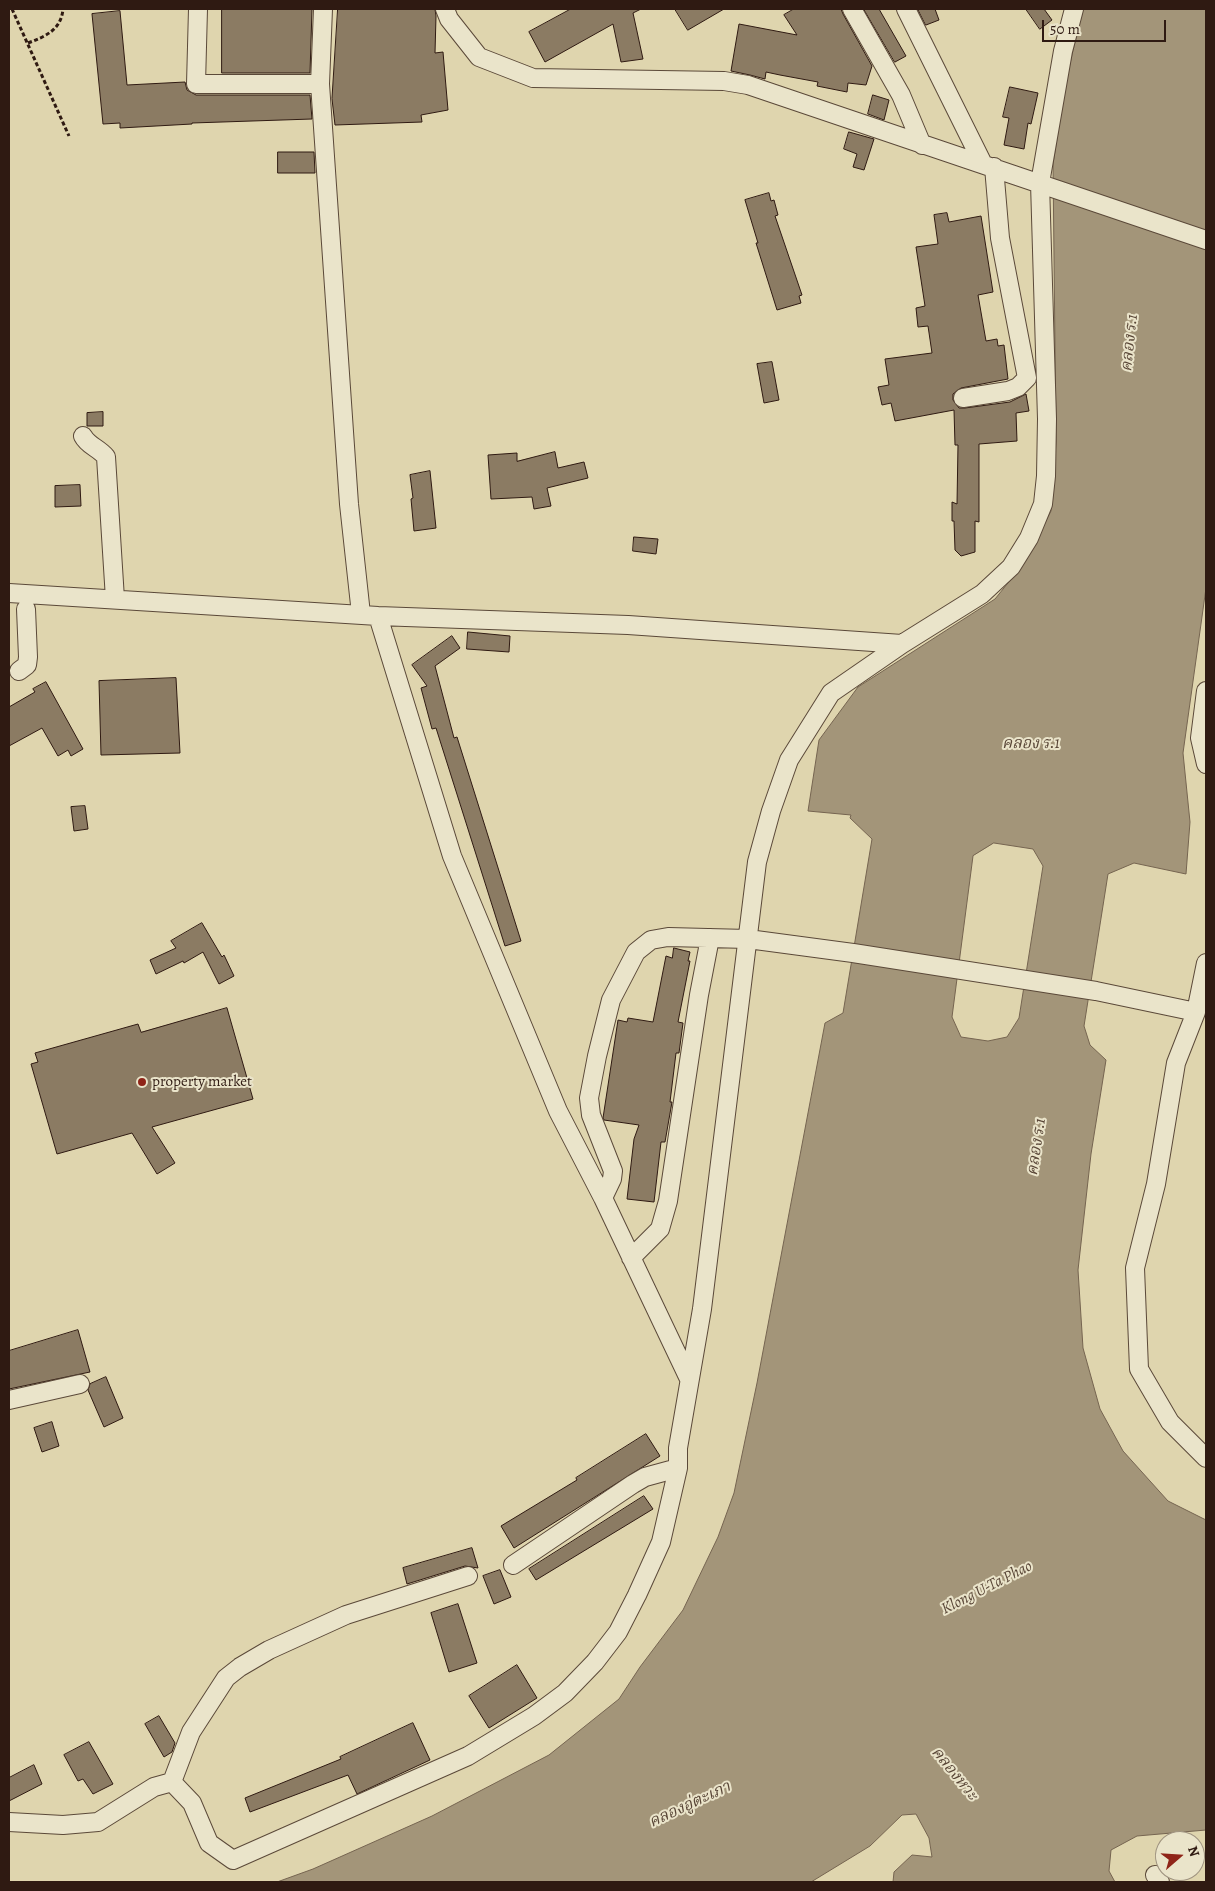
<!DOCTYPE html>
<meta charset="utf-8">
<style>
body{margin:0}
#map{position:relative;width:1215px;height:1891px;overflow:hidden;background:#dfd5ae;font-family:Alegreya,serif}
canvas{display:block}
.frame{position:absolute;inset:0;border:10px solid #2f1a12;pointer-events:none}
.north{position:absolute;left:1155px;top:1831px;width:50px;height:50px;box-sizing:border-box;background:#eae4ca;border:1px solid #9f9380;border-radius:50%;rotate:71deg;font-size:14px;font-weight:700;line-height:20px;text-align:center;color:#2f1a12}
.north::after{content:'';display:block;margin:auto;width:18px;height:22px;background:#8f2418;clip-path:polygon(50% 0,100% 100%,50% 72%,0 100%)}
.scale{position:absolute;left:1042px;top:20px;width:124px;height:22px;box-sizing:border-box;border:2px solid #2f1a12;border-top:0;padding-left:6px;font-size:15px;line-height:18px;white-space:nowrap;color:#2f1a12;-webkit-text-stroke:4px #eae4ca;paint-order:stroke}
</style>
<div id="map">
<canvas width="1215" height="1891"></canvas>
<div class="frame"></div>
<div class="north">N</div>
<div class="scale">50 m</div>
</div>
<script>
const context = document.querySelector('canvas').getContext('2d');
context.lineJoin = 'round';
function fill(path, color) { context.fillStyle = color; context.fill(path, 'evenodd'); }
function strokePath(path, color, width, dash) { context.strokeStyle = color; context.lineWidth = width; context.lineCap = dash ? 'butt' : 'round'; context.setLineDash(dash || []); context.stroke(path); }
function drawText(font, color, halo, rows, align = 'center') {
  context.font = font + ' Alegreya,"Noto Serif Thai",serif'; context.lineWidth = 4; context.setLineDash([]); context.textBaseline = 'middle'; context.strokeStyle = halo; context.fillStyle = color; for (const [text, x, y, turn = 0] of rows) {
    context.save(); context.translate(x, y); context.rotate((+turn || 0) * Math.PI / 180); context.textAlign = isNaN(turn) ? turn : align; if (halo) context.strokeText(text, 0, 0); context.fillText(text, 0, 0); context.restore();
  }
}
const water = new Path2D(`
 M 1083,9 L 1206,9 L 1206,588 L 1183,753 L 1190,822 L 1186,874 L 1134,863 L 1108,874 L 1084,1026 L 1090,1045 L 1106,1060 L 1091,1154 L 1078,1270 L 1083,1348 L 1100,1409 L 1123,1451 L 1168,1501 L 1206,1520 L 1206,1830 L 1137,1836 L 1111,1850 L 1109,1871 L 1115,1882 L 893,1882 L 894,1872 L 912,1855 L 932,1857 L 929,1838 L 916,1814 L 902,1815 L 870,1846 L 811,1882 L 277,1882 L 313,1869 L 432,1816 L 549,1755 L 619,1699 L 640,1667 L 683,1610 L 718,1537 L 734,1493 L 757,1383 L 825,1023 L 843,1013 L 872,839 L 850,818 L 851,815 L 808,811 L 819,740 L 858,687 L 995,599 L 1025,562 L 1051,511 L 1056,442 L 1053,164 L 1066,81 ZM 994,843 L 1033,849 L 1043,866 L 1019,1018 L 1007,1037 L 988,1041 L 961,1037 L 952,1017 L 973,856 Z`);
fill(water, '#a39579');
strokePath(water, '#756450', 1);
const building = new Path2D(`
 M 222,9 L 312,9 L 310,73 L 222,73 Z
 M 338,9 L 435,9 L 436,16 L 435,53 L 443,52 L 448,110 L 421,115 L 422,122 L 335,125 L 332,99 Z
 M 571,9 L 641,9 L 633,13 L 643,59 L 621,62 L 613,24 L 545,62 L 529,32 Z
 M 675,9 L 724,9 L 688,30 Z
 M 794,9 L 841,9 L 843,14 L 872,66 L 866,85 L 848,83 L 847,92 L 817,86 L 818,82 L 780,75 L 766,72 L 765,79 L 750,75 L 731,71 L 739,24 L 797,35 L 784,15 Z
 M 864,9 L 879,9 L 906,56 L 895,62 Z
 M 918,9 L 935,9 L 939,20 L 926,25 Z
 M 1026,9 L 1044,9 L 1052,20 L 1040,29 Z
 M 120,11 L 127,85 L 185,82 L 187,90 L 196,95 L 310,95 L 312,119 L 192,123 L 192,124 L 120,128 L 120,123 L 103,124 L 92,14 Z
 M 1010,87 L 1038,93 L 1031,124 L 1028,123 L 1024,149 L 1004,145 L 1009,118 L 1003,117 Z
 M 873,95 L 889,100 L 884,120 L 868,114 Z
 M 849,132 L 874,139 L 864,170 L 853,167 L 857,154 L 844,149 Z
 M 278,152 L 314,152 L 315,173 L 278,173 Z
 M 769,193 L 771,201 L 774,200 L 778,215 L 775,216 L 802,295 L 799,296 L 801,303 L 777,310 L 756,243 L 758,243 L 745,200 Z
 M 947,213 L 949,222 L 981,216 L 993,292 L 978,295 L 986,341 L 997,339 L 998,346 L 1004,345 L 1008,379 L 961,388 L 953,394 L 953,400 L 959,408 L 965,408 L 1010,402 L 1026,394 L 1029,411 L 1016,413 L 1017,441 L 979,444 L 979,522 L 975,521 L 975,552 L 961,556 L 955,550 L 954,521 L 952,521 L 952,502 L 957,504 L 958,445 L 955,445 L 954,410 L 895,421 L 891,403 L 882,405 L 878,387 L 889,385 L 885,359 L 932,353 L 928,326 L 918,327 L 916,308 L 925,306 L 916,247 L 938,244 L 934,215 Z
 M 772,362 L 779,400 L 764,403 L 757,364 Z
 M 103,412 L 103,426 L 87,426 L 87,413 Z
 M 555,452 L 558,468 L 584,462 L 588,478 L 547,488 L 551,506 L 534,509 L 532,497 L 491,499 L 488,455 L 517,453 L 517,461 Z
 M 430,471 L 436,528 L 414,531 L 411,499 L 413,498 L 410,475 Z
 M 80,485 L 81,506 L 55,507 L 55,486 Z
 M 634,537 L 658,539 L 656,554 L 633,551 Z
 M 468,632 L 510,636 L 509,652 L 467,649 Z
 M 452,636 L 460,648 L 435,666 L 454,738 L 457,737 L 521,941 L 505,946 L 436,728 L 432,729 L 421,688 L 427,686 L 412,665 Z
 M 176,678 L 180,753 L 101,755 L 99,681 Z
 M 46,682 L 83,749 L 71,756 L 68,750 L 58,756 L 42,728 L 9,746 L 9,707 L 35,692 L 33,689 Z
 M 85,806 L 88,829 L 74,831 L 71,807 Z
 M 202,923 L 222,957 L 224,955 L 234,976 L 219,984 L 203,952 L 184,963 L 183,961 L 156,974 L 150,960 L 176,948 L 171,941 Z
 M 674,948 L 690,952 L 688,961 L 690,961 L 678,1022 L 683,1023 L 679,1053 L 676,1053 L 670,1102 L 672,1102 L 665,1142 L 661,1142 L 654,1202 L 627,1199 L 634,1139 L 639,1125 L 604,1120 L 603,1118 L 618,1020 L 627,1022 L 628,1018 L 653,1022 L 666,956 L 672,958 Z
 M 227,1008 L 253,1099 L 152,1127 L 175,1163 L 157,1174 L 132,1133 L 57,1154 L 31,1064 L 38,1062 L 35,1053 L 138,1024 L 141,1032 Z
 M 78,1330 L 90,1372 L 9,1389 L 9,1351 Z
 M 106,1377 L 123,1418 L 104,1427 L 88,1390 L 90,1384 Z
 M 52,1422 L 59,1446 L 42,1452 L 34,1428 Z
 M 646,1434 L 660,1456 L 514,1548 L 501,1526 L 577,1480 L 576,1478 Z
 M 644,1496 L 653,1509 L 536,1580 L 529,1569 Z
 M 472,1548 L 478,1568 L 465,1566 L 407,1584 L 403,1568 Z
 M 500,1570 L 511,1597 L 494,1604 L 483,1576 Z
 M 458,1604 L 477,1663 L 449,1672 L 431,1613 Z
 M 517,1665 L 537,1698 L 489,1728 L 469,1696 Z
 M 159,1716 L 175,1743 L 172,1752 L 164,1757 L 145,1724 Z
 M 413,1723 L 430,1760 L 357,1794 L 348,1775 L 250,1812 L 245,1798 L 341,1759 L 340,1757 Z
 M 89,1742 L 113,1784 L 93,1794 L 83,1779 L 78,1781 L 64,1755 Z
 M 34,1765 L 42,1784 L 9,1801 L 9,1778 Z`);
fill(building, '#8b7b63');
strokePath(building, '#2f1a12', 1);
const minor = new Path2D(`
 M 198,9 L 196,84 L 320,84
 M 323,9 L 320,84 L 349,504 L 361,614
 M 445,9 L 449,19 L 479,57 L 533,78 L 724,81 L 748,85 L 1206,240
 M 852,9 L 901,95 L 922,145
 M 906,9 L 983,164
 M 963,398 L 1008,391 L 1018,387 L 1027,378 L 1000,238 L 994,167
 M 83,436 C 88,446 99,448 106,457 L 115,599
 M 9,593 L 378,616 L 628,625 L 902,644
 M 378,616 L 452,856 L 558,1111 L 603,1198 L 689,1379
 M 19,671 L 27,665 L 28,657 L 26,609
 M 1206,691 L 1200,738 L 1206,764
 M 1206,963 L 1196,1012 L 1176,1063 L 1156,1184 L 1135,1268 L 1139,1369 L 1170,1422 L 1206,1458
 M 603,1198 L 612,1179 L 613,1171 L 591,1115 L 589,1098 L 597,1056 L 611,1000 L 636,952 L 651,940 L 668,937 L 748,939 L 853,953 L 1096,991 L 1196,1012
 M 631,1258 L 660,1229 L 668,1201 L 699,995 L 710,938
 M 9,1400 L 80,1384
 M 513,1565 L 633,1484 L 645,1477 L 678,1468
 M 172,1782 L 191,1732 L 226,1678 L 240,1667 L 269,1650 L 346,1615 L 468,1576
 M 9,1822 L 63,1825 L 98,1822 L 154,1787 L 172,1782 L 192,1803 L 209,1843 L 233,1860 L 468,1756 L 534,1716 L 565,1693 L 595,1662 L 618,1632 L 637,1595 L 661,1542 L 678,1468 L 678,1448 L 702,1309 L 757,862 L 771,811 L 789,760 L 831,693 L 902,644 L 982,594 L 1011,567 L 1029,538 L 1043,504 L 1046,476 L 1047,419 L 1040,183 L 1063,51 L 1074,9
 M 1155,1875 L 1160,1882`);
strokePath(minor, '#5b4939', 20);
strokePath(new Path2D(`
 M 12,9 L 69,136
 M 28,43 C 46,36 61,30 63,9`), '#2f1a12', 3, [4, 2.5]);
strokePath(minor, '#eae4ca', 18);
for (const [x, y, r, color] of [
 [142,1082,5,"#8f2418"]
]) { const dot = new Path2D(); dot.arc(x, y, r, 0, 2 * Math.PI); context.fillStyle = color; context.fill(dot); strokePath(dot, '#eae4ca', 2); }
drawText('15px', '#2f1a12', '#eae4ca', [
 ["property market",152,1082]
], 'left');
drawText('italic 16px', '#584536', '#eae4ca', [
 ["คลอง ร.1",1130,343,-84],
 ["คลอง ร.1",1031,744],
 ["คลอง ร.1",1037,1147,-82],
 ["Klong U-Ta Phao",987,1588,-27],
 ["คลองหวะ",954,1774,51],
 ["คลองอู่ตะเภา",690,1805,-25]
]);
</script>
